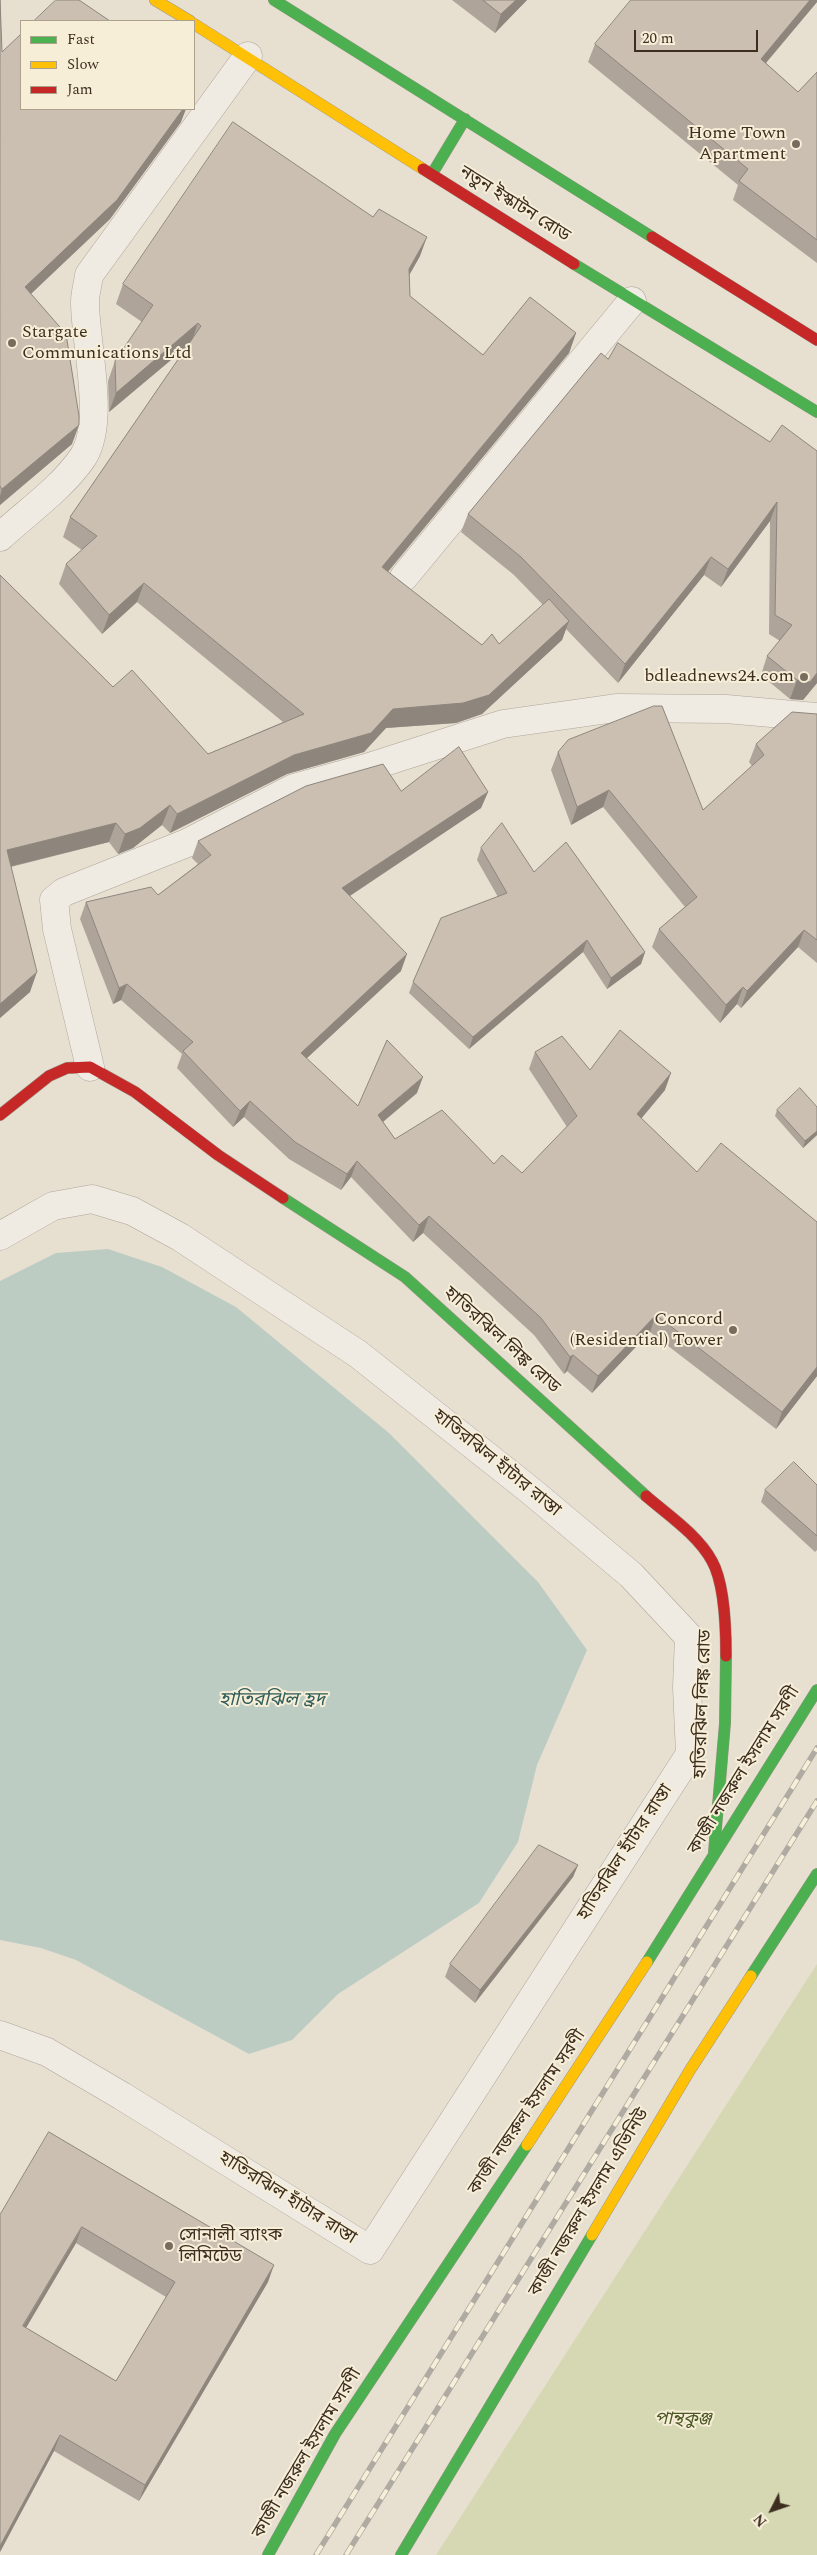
<!DOCTYPE html>
<meta charset="utf-8">
<style>
body{margin:0}
#map{position:relative;width:817px;height:2555px;overflow:hidden;background:#e7e0d1;font-family:Spectral,serif}
canvas{display:block}
.legend{position:absolute;left:20px;top:20px;width:175px;height:90px;box-sizing:border-box;background:#f7eed8;border:1px solid #ada18e;margin:0;padding:6px 9px;list-style:none;font-size:15px;color:#3d2e20}
.legend li{display:flex;align-items:center;gap:10px;height:25px}
.legend b{width:25px;border:1px solid #ada18e}
.north{position:absolute;left:747px;top:2485px;width:50px;height:50px;-webkit-text-stroke:4px #f7eed8;paint-order:stroke;rotate:229deg;font-size:14px;font-weight:700;line-height:20px;text-align:center;color:#3d2e20}
.north::after{content:'';display:block;margin:auto;width:18px;height:22px;background:#3d2e20;clip-path:polygon(50% 0,100% 100%,50% 72%,0 100%)}
.scale{position:absolute;left:634px;top:30px;width:124px;height:22px;box-sizing:border-box;border:2px solid #3d2e20;border-top:0;padding-left:6px;font-size:15px;line-height:18px;white-space:nowrap;color:#3d2e20;-webkit-text-stroke:4px #f7eed8;paint-order:stroke}
</style>
<div id="map">
<canvas width="817" height="2555"></canvas>
<ul class="legend">
<li><b style="height:6px;background:#4caf50"></b>Fast</li>
<li><b style="height:6px;background:#ffc107"></b>Slow</li>
<li><b style="height:6px;background:#c62828"></b>Jam</li>
</ul>
<div class="north">N</div>
<div class="scale">20 m</div>
</div>
<script>
const context = document.querySelector('canvas').getContext('2d');
context.lineJoin = 'round';
function fill(path, color) { context.fillStyle = color; context.fill(path, 'evenodd'); }
function strokePath(path, color, width, dash) { context.strokeStyle = color; context.lineWidth = width; context.lineCap = dash ? 'butt' : 'round'; context.setLineDash(dash || []); context.stroke(path); }
function drawText(font, color, halo, rows, align = 'center') {
  context.font = font + ' Spectral,"Noto Sans Bengali",serif'; context.lineWidth = 4; context.setLineDash([]); context.textBaseline = 'middle'; context.strokeStyle = halo; context.fillStyle = color; for (const [text, x, y, turn = 0] of rows) {
    context.save(); context.translate(x, y); context.rotate((+turn || 0) * Math.PI / 180); context.textAlign = isNaN(turn) ? turn : align; if (halo) context.strokeText(text, 0, 0); context.fillText(text, 0, 0); context.restore();
  }
}
fill(new Path2D(`
 M 817,1964 L 817,2555 L 436,2555 Z`), '#d6d7b3');
fill(new Path2D(`
 M 108,1249 L 162,1267 L 236,1307 L 389,1433 L 538,1582 L 587,1650 L 537,1765 L 518,1842 L 479,1903 L 338,1994 L 292,2040 L 249,2054 L 76,1960 L 41,1948 L 0,1940 L 0,1281 L 56,1253 Z`), '#bcccc2');
const street = new Path2D(`
 M 0,537 C 27,512 62,488 83,457 C 106,421 85,344 85,302 C 85,293 88,284 89,275 L 248,56
 M 404,577 L 632,301
 M 90,1067 L 57,929 L 54,900 L 64,892 L 187,843 L 294,788 L 366,768 L 503,724 L 616,708 L 726,709 L 817,717
 M 0,1236 L 53,1206 L 92,1199 L 132,1211 L 180,1237 L 358,1354 L 531,1491 L 631,1575 L 689,1637 L 687,1687 L 690,1754 L 370,2250 L 122,2096 L 47,2052 L 0,2035`);
const fast = new Path2D(`
 M 274,0 L 652,237
 M 432,174 L 465,119
 M 574,264 L 817,412
 M 283,1198 L 405,1277 L 646,1496
 M 714,1852 L 725,1723 L 726,1656
 M 647,1962 L 817,1690
 M 751,1976 L 817,1874
 M 268,2555 L 335,2434 L 527,2145
 M 401,2555 L 592,2235`);
const slow = new Path2D(`
 M 155,0 L 190,21
 M 194,24 L 423,169
 M 527,2145 L 647,1962
 M 592,2235 L 690,2070 L 751,1976`);
const jam = new Path2D(`
 M 423,169 L 574,264
 M 652,237 L 817,340
 M 0,1115 L 49,1076 L 67,1068 L 90,1067 L 135,1092 L 218,1155 L 283,1198
 M 646,1496 C 668,1515 698,1535 712,1561 C 725,1584 726,1630 726,1656`);
strokePath(street, '#ada599', 29);
strokePath(fast, '#9c958a', 12);
strokePath(slow, '#9c958a', 12);
strokePath(jam, '#9c958a', 12);
strokePath(street, '#efebe3', 28);
strokePath(fast, '#4caf50', 11);
strokePath(slow, '#ffc107', 11);
strokePath(jam, '#c62828', 11);
const rail = new Path2D(`
 M 316,2555 L 817,1748
 M 346,2555 L 817,1801`);
strokePath(rail, '#afaaa2', 5.5);
strokePath(rail, '#f7eed8', 4, [11]);
fill(new Path2D(`
 M 0,0 L 2,52 L 181,122 L 110,219 L 31,294 L 72,444 L 0,505 Z
 M 452,0 L 527,0 L 495,33 Z
 M 817,0 L 817,2 L 766,63 L 798,92 L 817,72 L 817,263 L 733,200 L 738,185 L 588,62 L 595,44 Z
 M 420,256 L 409,275 L 410,296 L 483,355 L 576,333 L 569,353 L 388,572 L 482,645 L 499,644 L 543,605 L 514,575 L 461,532 L 468,514 L 608,359 L 770,442 L 817,451 L 817,683 L 803,700 L 790,699 L 761,675 L 767,656 L 780,641 L 769,634 L 770,521 L 721,587 L 704,575 L 618,683 L 566,629 L 562,640 L 482,714 L 456,723 L 386,728 L 364,752 L 287,774 L 170,833 L 162,825 L 133,848 L 118,854 L 109,842 L 11,867 L 30,992 L 0,1018 L 0,575 L 113,687 L 208,754 L 283,722 L 137,602 L 102,634 L 59,584 L 66,564 L 82,550 L 63,537 L 70,517 L 188,346 L 109,412 L 108,381 L 115,361 L 142,322 L 116,304 L 123,284 Z
 M 817,714 L 817,963 L 798,947 L 741,1008 L 737,1004 L 720,1023 L 652,947 L 659,929 L 685,907 L 603,807 L 571,825 L 551,770 L 558,752 L 703,810 L 752,766 L 749,762 L 756,744 Z
 M 401,791 L 488,792 L 481,808 L 350,896 L 401,971 L 306,1059 L 358,1106 L 417,1093 L 383,1122 L 395,1139 L 494,1164 L 522,1173 L 567,1127 L 529,1069 L 535,1052 L 590,1070 L 665,1090 L 641,1118 L 697,1172 L 817,1222 L 817,1376 L 776,1429 L 650,1332 L 592,1393 L 567,1371 L 564,1374 L 534,1335 L 423,1233 L 413,1242 L 351,1177 L 341,1190 L 289,1159 L 244,1117 L 233,1127 L 177,1068 L 182,1054 L 121,1000 L 113,1004 L 80,919 L 86,902 L 158,895 L 198,864 L 192,858 L 198,841 Z
 M 481,848 L 534,872 L 645,952 L 641,964 L 607,989 L 583,952 L 469,1049 L 409,993 L 413,982 L 498,897 L 477,860 Z
 M 817,1107 L 817,1135 L 803,1148 L 775,1116 L 777,1110 Z
 M 817,1485 L 817,1550 L 815,1552 L 761,1502 L 765,1490 Z
 M 578,1865 L 573,1877 L 475,2003 L 445,1977 L 450,1964 Z
 M 49,2132 L 268,2282 L 139,2501 L 54,2451 L 0,2552 ZM 76,2243 L 166,2297 L 116,2381 L 26,2328 Z`), '#afa499');
fill(new Path2D(`
 M 516,0 L 527,0 L 495,33 L 501,14 Z
 M 810,0 L 817,0 L 817,2 L 754,77 L 761,59 Z
 M 183,109 L 186,109 L 181,122 L 110,219 L 18,306 L 25,287 Z
 M 427,237 L 420,256 L 402,288 L 409,269 Z
 M 198,323 L 191,343 L 109,412 L 116,393 Z
 M 576,333 L 569,353 L 375,587 L 382,567 Z
 M 79,425 L 72,444 L 0,505 L 0,496 L 2,489 Z
 M 777,502 L 770,521 L 721,587 L 728,569 Z
 M 711,557 L 704,575 L 618,683 L 625,664 Z
 M 144,583 L 137,602 L 102,634 L 109,615 Z
 M 569,621 L 562,640 L 482,714 L 456,723 L 386,728 L 364,752 L 287,774 L 170,833 L 177,814 L 294,755 L 393,709 Z
 M 817,673 L 817,683 L 803,700 L 790,699 L 797,680 Z
 M 609,790 L 603,807 L 571,825 L 577,807 Z
 M 488,792 L 481,808 L 336,905 L 342,888 Z
 M 170,805 L 162,825 L 133,848 L 118,854 L 125,834 Z
 M 116,823 L 109,842 L 0,869 L 7,850 Z
 M 804,930 L 798,947 L 741,1008 L 747,991 Z
 M 587,940 L 583,952 L 469,1049 L 473,1037 Z
 M 645,952 L 641,964 L 607,989 L 611,978 Z
 M 407,954 L 401,971 L 294,1070 L 301,1053 Z
 M 37,972 L 30,992 L 0,1018 L 0,1004 Z
 M 127,984 L 121,1000 L 113,1004 L 119,988 Z
 M 743,987 L 737,1004 L 720,1023 L 726,1005 Z
 M 671,1073 L 665,1090 L 631,1131 L 637,1114 Z
 M 423,1077 L 417,1093 L 372,1131 L 378,1115 Z
 M 250,1101 L 244,1117 L 233,1127 L 240,1111 Z
 M 817,1131 L 817,1135 L 803,1148 L 805,1141 Z
 M 357,1161 L 351,1177 L 341,1190 L 347,1174 Z
 M 429,1216 L 423,1233 L 413,1242 L 419,1225 Z
 M 656,1315 L 650,1332 L 592,1393 L 598,1376 Z
 M 573,1355 L 567,1371 L 564,1374 L 570,1357 Z
 M 817,1367 L 817,1376 L 776,1429 L 782,1412 Z
 M 578,1865 L 573,1877 L 475,2003 L 480,1990 Z
 M 82,2227 L 76,2243 L 17,2343 L 23,2326 Z
 M 274,2265 L 268,2282 L 139,2501 L 145,2485 Z
 M 60,2435 L 54,2451 L 0,2552 L 0,2546 Z`), '#8e867d');
const building = new Path2D(`
 M 0,0 L 2,52 L 21,34 L 21,109 L 183,109 L 117,200 L 25,287 L 66,334 L 79,416 L 79,425 L 2,489 L 0,486 Z
 M 56,0 L 79,0 L 110,21 L 34,21 Z
 M 483,0 L 516,0 L 501,14 Z
 M 631,0 L 810,0 L 761,59 L 798,92 L 817,72 L 817,240 L 739,181 L 748,169 L 595,44 Z
 M 233,122 L 373,217 L 379,209 L 427,237 L 409,269 L 410,296 L 483,355 L 530,297 L 576,333 L 382,567 L 482,645 L 492,634 L 499,644 L 549,599 L 569,621 L 489,695 L 463,703 L 393,709 L 371,733 L 294,755 L 177,814 L 170,805 L 140,828 L 125,834 L 116,823 L 7,850 L 37,972 L 0,1004 L 0,575 L 113,687 L 132,670 L 208,754 L 304,714 L 144,583 L 109,615 L 66,564 L 97,536 L 70,517 L 201,326 L 198,323 L 116,393 L 115,361 L 153,305 L 123,284 Z
 M 618,343 L 770,442 L 782,425 L 817,451 L 817,673 L 810,682 L 797,680 L 767,656 L 792,625 L 775,615 L 777,502 L 728,569 L 711,557 L 625,664 L 521,557 L 468,514 L 601,353 L 608,359 Z
 M 654,706 L 662,706 L 703,810 L 764,755 L 756,744 L 792,712 L 817,714 L 817,940 L 804,930 L 747,991 L 743,987 L 726,1005 L 659,929 L 697,897 L 609,790 L 577,807 L 558,752 L 568,740 Z
 M 459,747 L 488,792 L 342,888 L 407,954 L 301,1053 L 358,1106 L 387,1040 L 423,1077 L 378,1115 L 395,1139 L 442,1110 L 494,1164 L 502,1155 L 522,1173 L 577,1116 L 535,1052 L 562,1036 L 590,1070 L 620,1030 L 671,1073 L 637,1114 L 697,1172 L 721,1143 L 817,1222 L 817,1367 L 782,1412 L 656,1315 L 598,1376 L 573,1355 L 570,1357 L 541,1318 L 429,1216 L 419,1225 L 357,1161 L 347,1174 L 295,1142 L 250,1101 L 240,1111 L 183,1051 L 193,1042 L 127,984 L 119,988 L 86,902 L 151,887 L 158,895 L 211,855 L 198,841 L 306,786 L 383,764 L 401,791 Z
 M 502,823 L 534,872 L 566,842 L 645,952 L 611,978 L 587,940 L 473,1037 L 413,982 L 441,918 L 507,893 L 481,848 Z
 M 800,1088 L 817,1107 L 817,1131 L 805,1141 L 777,1110 Z
 M 794,1462 L 817,1485 L 817,1536 L 765,1490 Z
 M 539,1845 L 578,1865 L 480,1990 L 450,1964 Z
 M 49,2132 L 274,2265 L 145,2485 L 60,2435 L 0,2546 L 0,2215 ZM 82,2227 L 175,2282 L 116,2381 L 23,2326 Z`);
fill(building, '#cbbfb2');
strokePath(building, '#8e867d', 1);
for (const [x, y, r, color] of [
 [796,144,5,"#786c5e"],
 [12,343,5,"#786c5e"],
 [804,677,5,"#786c5e"],
 [733,1330,5,"#786c5e"],
 [169,2246,5,"#786c5e"]
]) { const dot = new Path2D(); dot.arc(x, y, r, 0, 2 * Math.PI); context.fillStyle = color; context.fill(dot); strokePath(dot, '#f7eed8', 2); }
drawText('18px', '#3d2e20', '#f7eed8', [
 ["Home Town",786,134],
 ["Apartment",786,155],
 ["Stargate",22,333,"left"],
 ["Communications Ltd",22,354,"left"],
 ["bdleadnews24.com",794,677],
 ["Concord",723,1320],
 ["(Residential) Tower",723,1341],
 ["সোনালী ব্যাংক",179,2236,"left"],
 ["লিমিটেড",179,2257,"left"]
], 'right');
drawText('18px', '#3d2e20', '#f7eed8', [
 ["নতুন ইস্কাটন রোড",514,205,32],
 ["হাতিরঝিল লিঙ্ক রোড",501,1341,42],
 ["হাতিরঝিল হাঁটার রাস্তা",496,1464,39],
 ["হাতিরঝিল লিঙ্ক রোড",704,1704,-88],
 ["কাজী নজরুল ইসলাম সরণী",745,1771,-58],
 ["হাতিরঝিল হাঁটার রাস্তা",626,1853,-57],
 ["কাজী নজরুল ইসলাম সরণী",528,2113,-56],
 ["হাতিরঝিল হাঁটার রাস্তা",287,2199,32],
 ["কাজী নজরুল ইসলাম এভিনিউ",590,2203,-59],
 ["কাজী নজরুল ইসলাম সরণী",308,2454,-59]
]);
drawText('italic 18px', '#4d5a26', '#f7eed8', [
 ["পান্থকুঞ্জ",683,2420]
]);
drawText('italic 19px', '#2f5d5a', '#f7eed8', [
 ["হাতিরঝিল হ্রদ",272,1701]
]);
</script>
